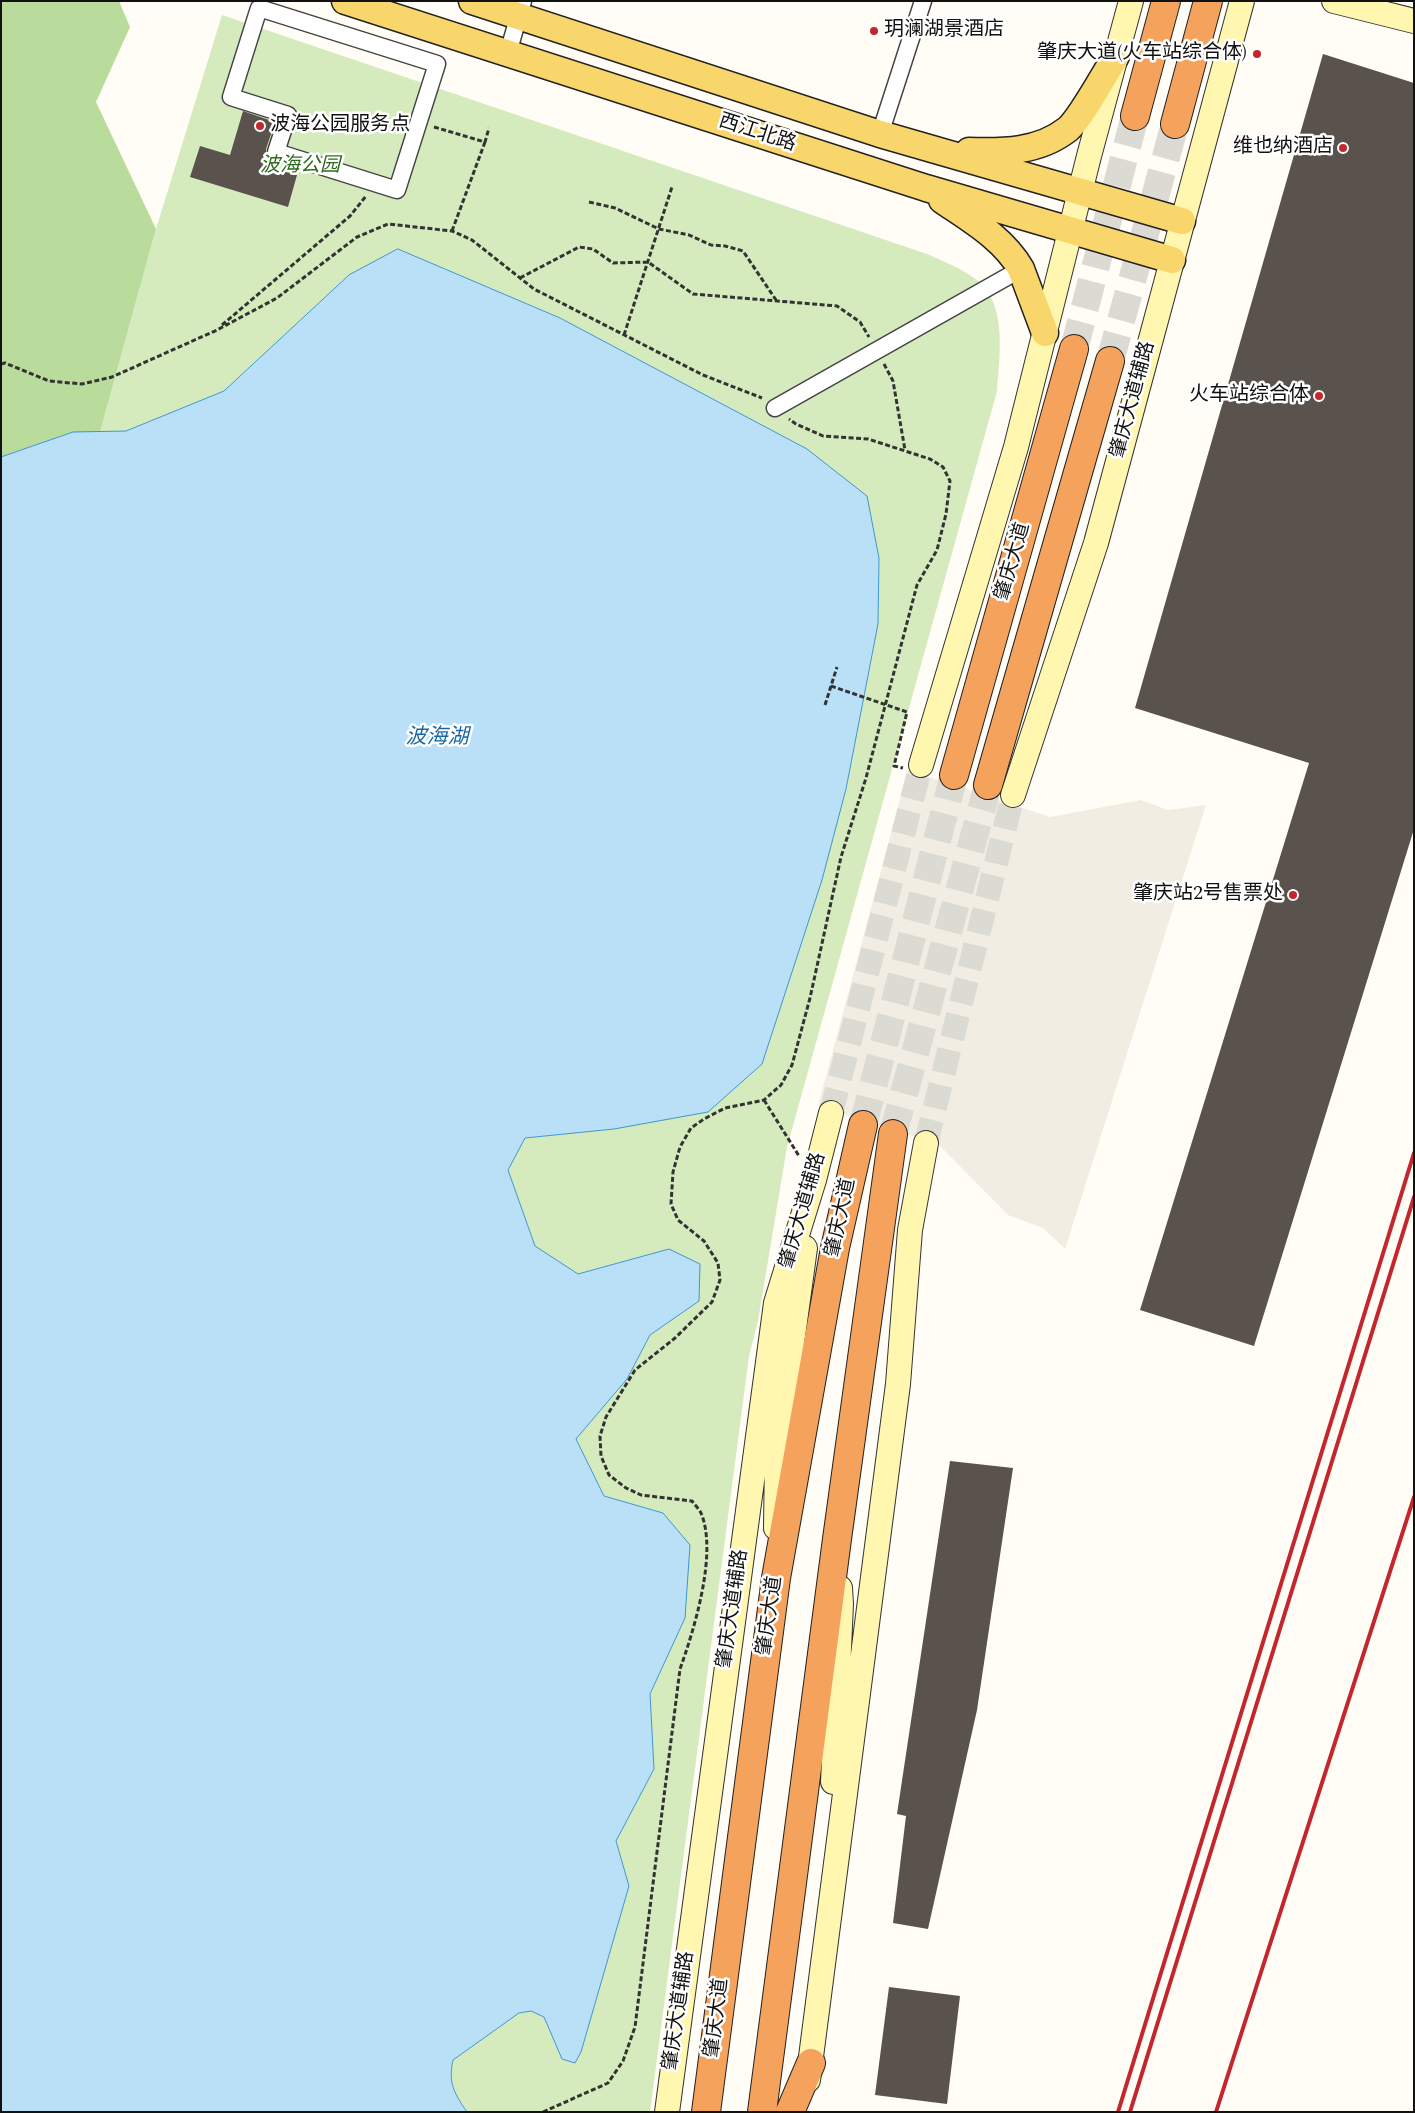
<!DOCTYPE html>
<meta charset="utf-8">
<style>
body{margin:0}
#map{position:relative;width:1415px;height:2113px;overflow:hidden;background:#fffdf5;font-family:Spectral,serif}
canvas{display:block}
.frame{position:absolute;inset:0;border:2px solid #111;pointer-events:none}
</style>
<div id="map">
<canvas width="1415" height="2113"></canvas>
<div class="frame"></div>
</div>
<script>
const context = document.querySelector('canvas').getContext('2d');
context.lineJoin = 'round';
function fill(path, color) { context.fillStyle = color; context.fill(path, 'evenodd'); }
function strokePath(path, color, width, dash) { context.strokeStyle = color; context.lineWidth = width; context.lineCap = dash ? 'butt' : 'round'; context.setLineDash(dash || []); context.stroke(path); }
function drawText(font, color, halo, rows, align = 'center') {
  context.font = font + ' Spectral,"Noto Sans SC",serif'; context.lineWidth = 5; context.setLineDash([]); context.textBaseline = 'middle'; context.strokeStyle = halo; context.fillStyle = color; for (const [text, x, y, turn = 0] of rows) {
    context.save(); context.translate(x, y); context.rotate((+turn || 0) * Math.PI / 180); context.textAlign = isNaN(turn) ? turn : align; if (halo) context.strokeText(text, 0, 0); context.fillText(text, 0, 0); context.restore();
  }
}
fill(new Path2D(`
 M 222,15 L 927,254 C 945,262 963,269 978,281 C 1008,306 999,358 997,391 L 787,1147 L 758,1321 L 749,1356 L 650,2112 L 467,2112 C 454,2093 448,2084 453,2060 L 519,2013 L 531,2011 L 544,2017 L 563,2059 L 629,1886 L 616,1841 L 654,1769 L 650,1694 L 685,1618 L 663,1513 L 604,1496 L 576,1439 L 627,1379 L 650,1335 L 699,1301 L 669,1249 L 578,1274 L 535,1246 L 508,1170 L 525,1138 L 614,1129 L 846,789 L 878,624 L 879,558 L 807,449 L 560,318 L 398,249 L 349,275 L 224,391 L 126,431 L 100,432 L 156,229 Z`), '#d5ebbd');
fill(new Path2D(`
 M 1,1 L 119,1 L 130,27 L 96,102 L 156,229 L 100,432 L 73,432 L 1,457 Z`), '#b9dc9c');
fill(new Path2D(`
 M 908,770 L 1050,817 L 1141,800 L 1168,810 L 1206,805 L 1065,1249 L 1043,1228 L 1008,1215 L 938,1144 L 818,1106 Z`), '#f1ede2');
const water = new Path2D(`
 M 398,249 L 560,318 L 807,449 L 867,496 L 879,558 L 878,624 L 846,789 L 822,880 L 762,1064 L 708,1112 L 614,1129 L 525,1138 L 508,1170 L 535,1246 L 578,1274 L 669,1249 L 700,1264 L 699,1301 L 650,1335 L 627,1379 L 576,1439 L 604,1496 L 663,1513 L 690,1545 L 685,1618 L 650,1694 L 654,1769 L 616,1841 L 629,1886 L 581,2052 L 575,2063 L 562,2059 L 544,2017 L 531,2011 L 519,2013 L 453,2060 C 448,2083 454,2093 467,2112 L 1,2112 L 1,457 L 73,432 L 126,431 L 224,391 L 349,275 Z`);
fill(water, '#b9e0f7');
strokePath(water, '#3f96cf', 1);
fill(new Path2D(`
 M 1323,54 L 1414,83 L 1414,829 L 1254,1346 L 1140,1310 L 1309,763 L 1135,708 Z
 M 243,111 L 275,122 L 266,149 L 266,155 L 271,160 L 269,166 L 297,175 L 288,207 L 190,177 L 200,146 L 230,155 Z
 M 950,1461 L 1013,1468 L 977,1710 L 928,1929 L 893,1923 L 906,1816 L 897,1814 Z
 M 889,1987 L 960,1996 L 947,2104 L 875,2095 Z`), '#5a524d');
strokePath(new Path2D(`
 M 831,1113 L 921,765
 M 926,1143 L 1013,795`), '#dbdad3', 24, [24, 12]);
strokePath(new Path2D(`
 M 1074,349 L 1135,116
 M 1110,361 L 1175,124
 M 863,1125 L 954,775
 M 893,1134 L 988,785`), '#dbdad3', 28, [28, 14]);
const street = new Path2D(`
 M 259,8 L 437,64 L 397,190 L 276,152 L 288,115 L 231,97 Z
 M 508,53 L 523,1
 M 880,134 L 923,1
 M 775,408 L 1021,269`);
const secondary = new Path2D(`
 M 1334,1 L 1414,21
 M 921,765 L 1016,447 L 1089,156 L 1131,1
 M 1013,795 L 1096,543 L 1242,1
 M 776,1528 L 777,1454 L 805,1248
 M 833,1782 L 841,1604 L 840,1588
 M 808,2080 L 898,1384 L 910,1230 L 926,1143
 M 667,2112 L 776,1303 L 814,1180 L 831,1113`);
const primary = new Path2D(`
 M 345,1 L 926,188 L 1172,260
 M 472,1 L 880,134 L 1182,221
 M 969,151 C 1003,152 1039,152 1068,129 C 1081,118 1105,73 1116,56
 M 942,200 C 971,220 1003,238 1021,269 L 1045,333`);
const highway = new Path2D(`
 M 1135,116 L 1166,1
 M 1175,124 L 1208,1
 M 954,775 L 1074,349
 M 988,785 L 1110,361
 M 706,2112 L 776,1578 L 835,1248 L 863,1125
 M 762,2112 L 837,1539 L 893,1134
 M 790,2112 L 811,2063`);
strokePath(street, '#444', 19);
strokePath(secondary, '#333', 26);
strokePath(primary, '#222', 29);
strokePath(highway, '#222', 30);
strokePath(new Path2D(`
 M 434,127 L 485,142 L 489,128
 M 589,202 L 615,208 L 659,229 L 689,235 L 711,245 L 725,246 L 743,251 L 776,300
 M 452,231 L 485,142
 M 520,278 L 579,247 L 593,249 L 613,263 L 648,262 L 693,294 L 837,306 L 860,322 L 869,337
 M 222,325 L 350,216 L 366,196
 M 624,335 L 672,187
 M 1,364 L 5,363 L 49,381 L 82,384 L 112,377 L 217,330 L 277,298 L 357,237 L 388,224 L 452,231 L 472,240 L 534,289 L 703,375 L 762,398
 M 884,364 L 893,381 L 905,450
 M 831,686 L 907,712 L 894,766 L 903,768
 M 825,705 L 837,667
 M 764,1100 L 799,1156
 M 543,2112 L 608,2083 L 623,2061 L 635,2027 L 680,1669 C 694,1630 718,1553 701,1513 C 699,1509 695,1505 692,1501 L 641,1495 L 626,1488 L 609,1475 L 601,1456 L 600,1436 L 606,1417 L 635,1370 L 675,1338 L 712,1302 L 720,1280 L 718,1263 L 704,1241 L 678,1220 L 671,1204 L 673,1172 L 680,1147 L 691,1128 L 704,1119 L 725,1108 L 764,1100 L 781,1085 L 792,1065 L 810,998 L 841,857 L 866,778 L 917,585 L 937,550 L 946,514 L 950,481 L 943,467 L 930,459 L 868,439 L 823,436 L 796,424 L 789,419`), '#333', 3, [5, 2.5]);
strokePath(street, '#fff', 16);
strokePath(secondary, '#fff6b0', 24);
strokePath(primary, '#f9d66b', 26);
strokePath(highway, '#f5a25d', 28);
strokePath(new Path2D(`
 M 1118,2112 L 1414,1153
 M 1130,2112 L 1414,1197
 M 1216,2112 L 1414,1497`), '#c4262e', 4);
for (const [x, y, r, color] of [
 [874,31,5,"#c4262e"],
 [1257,54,5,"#c4262e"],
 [260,126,5,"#c4262e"],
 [1343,148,5,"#c4262e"],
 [1319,396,5,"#c4262e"],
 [1293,895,5,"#c4262e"]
]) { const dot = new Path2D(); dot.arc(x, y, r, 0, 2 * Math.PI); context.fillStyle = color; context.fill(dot); strokePath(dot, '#fff', 2); }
drawText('20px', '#111', '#fff', [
 ["玥澜湖景酒店",884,31,"left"],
 ["肇庆大道(火车站综合体)",1247,54],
 ["波海公园服务点",270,126,"left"],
 ["维也纳酒店",1333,148],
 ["火车站综合体",1309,396],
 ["肇庆站2号售票处",1283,895]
], 'right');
drawText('20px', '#111', '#fff', [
 ["西江北路",757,134,18],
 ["肇庆大道辅路",1134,400,-75],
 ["肇庆大道",1014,562,-74],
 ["肇庆大道辅路",804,1211,-74],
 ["肇庆大道",842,1218,-78],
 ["肇庆大道辅路",734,1609,-82],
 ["肇庆大道",771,1616,-82],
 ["肇庆大道辅路",680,2011,-82],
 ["肇庆大道",718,2018,-83]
]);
drawText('italic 20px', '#2f6b1f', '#fff', [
 ["波海公园",300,167]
]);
drawText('italic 21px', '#1768a6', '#fff', [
 ["波海湖",437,739]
]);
</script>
